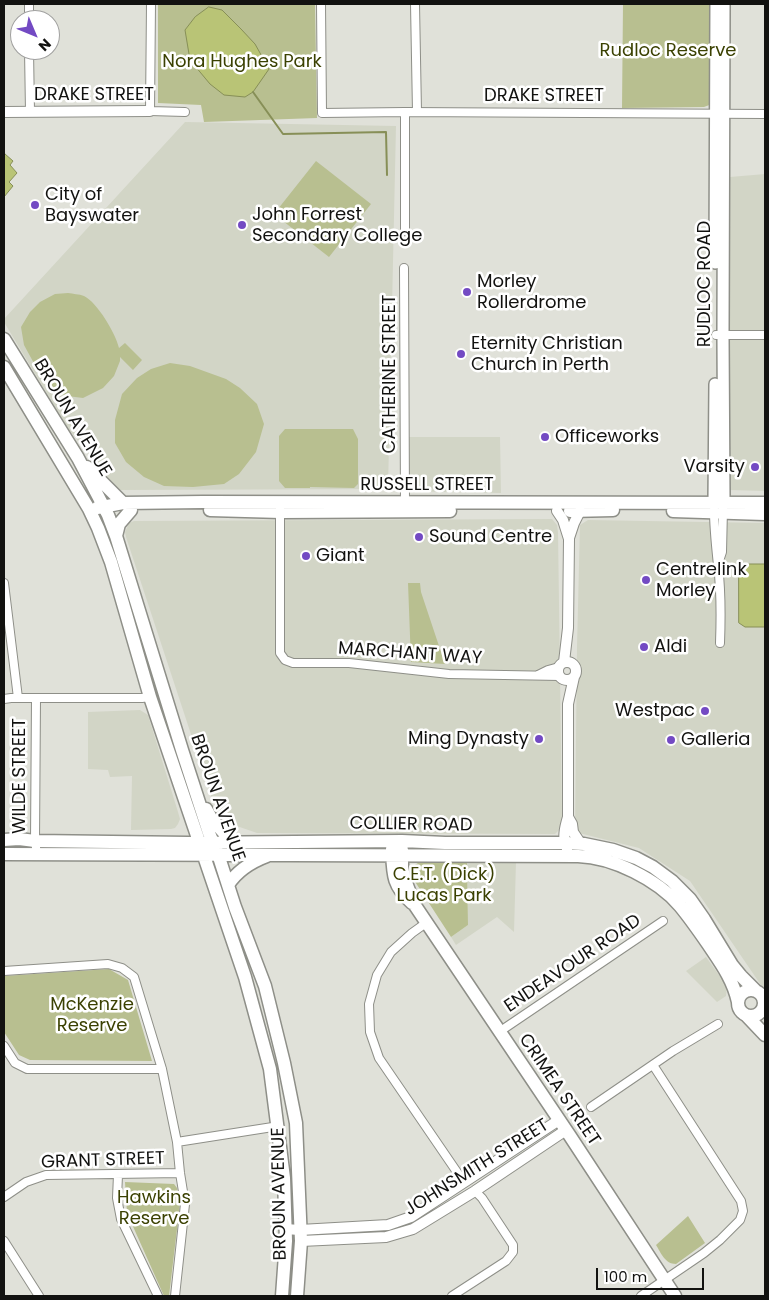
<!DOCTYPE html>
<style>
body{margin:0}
#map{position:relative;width:769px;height:1300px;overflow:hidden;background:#e0e1d9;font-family:Poppins,sans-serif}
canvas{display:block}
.frame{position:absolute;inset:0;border:5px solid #121210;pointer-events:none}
.north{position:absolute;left:10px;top:10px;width:50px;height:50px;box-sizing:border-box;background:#fff;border:1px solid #a0a09f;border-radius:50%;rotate:135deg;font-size:14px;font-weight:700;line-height:20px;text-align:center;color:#121210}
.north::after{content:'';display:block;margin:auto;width:18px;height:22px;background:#734ac3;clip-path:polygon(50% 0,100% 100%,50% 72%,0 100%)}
.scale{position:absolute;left:596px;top:1268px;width:108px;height:22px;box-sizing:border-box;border:2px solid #121210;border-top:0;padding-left:6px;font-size:15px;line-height:18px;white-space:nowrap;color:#121210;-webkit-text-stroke:4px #fff;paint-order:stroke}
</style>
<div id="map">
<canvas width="769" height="1300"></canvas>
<div class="frame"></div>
<div class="north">N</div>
<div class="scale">100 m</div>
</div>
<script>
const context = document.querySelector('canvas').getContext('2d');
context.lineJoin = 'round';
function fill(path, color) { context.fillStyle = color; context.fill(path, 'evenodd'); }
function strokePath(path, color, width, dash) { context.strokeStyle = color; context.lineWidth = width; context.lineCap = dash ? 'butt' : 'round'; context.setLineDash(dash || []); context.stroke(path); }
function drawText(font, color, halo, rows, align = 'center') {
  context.font = font + ' Poppins,sans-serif'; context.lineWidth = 5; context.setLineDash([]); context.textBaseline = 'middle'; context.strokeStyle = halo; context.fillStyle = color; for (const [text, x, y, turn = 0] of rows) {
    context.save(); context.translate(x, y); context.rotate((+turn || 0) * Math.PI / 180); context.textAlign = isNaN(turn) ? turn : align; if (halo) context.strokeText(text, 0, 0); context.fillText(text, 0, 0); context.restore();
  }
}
fill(new Path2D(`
 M 185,122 L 396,126 L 388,489 L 117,490 L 67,427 L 4,322 L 4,319 Z
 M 765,174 L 765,491 L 730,490 L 730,177 Z
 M 405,437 L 500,437 L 501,493 L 404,491 Z
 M 552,519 L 557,525 L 558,532 L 562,818 L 560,829 L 555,834 L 257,833 L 231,824 L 227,822 L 212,798 L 126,537 L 125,532 L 129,523 L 134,521 Z
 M 588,520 L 765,523 L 765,991 L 690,881 L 639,848 L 575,832 L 577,647 L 580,525 Z
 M 140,710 L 148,715 L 178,812 L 180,819 L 178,824 L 175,828 L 171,829 L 131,830 L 132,776 L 110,777 L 108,770 L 88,769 L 88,712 Z
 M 467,862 L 516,862 L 514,932 L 497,917 L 456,945 L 451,937 L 468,925 Z
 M 706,957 L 727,986 L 726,996 L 717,1002 L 686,971 Z`), '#d2d5c6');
fill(new Path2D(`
 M 158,4 L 315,4 L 317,118 L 204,122 L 201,105 L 158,103 Z
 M 623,4 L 714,4 L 712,104 L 704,107 L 622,108 Z
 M 316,161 L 371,204 L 329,257 L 274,214 Z
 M 68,293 C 73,294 79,294 84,296 C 97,302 116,334 119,348 L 125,343 L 142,360 L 133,370 L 120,357 L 120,361 L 114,376 L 103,388 L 83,398 L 67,396 L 53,390 L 36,367 L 24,345 L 21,327 L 30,312 L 40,302 L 55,294 Z
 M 170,363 L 190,366 L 226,379 L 240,388 L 257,404 L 264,424 L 256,452 L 239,474 L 224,484 L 193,487 L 164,486 L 144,477 L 126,462 L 115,443 L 115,420 L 122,394 L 137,378 L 151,369 Z
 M 285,429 L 353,429 L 358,439 L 358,484 L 354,488 L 310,487 L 310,488 L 285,488 L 279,481 L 279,436 Z
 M 408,583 L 420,583 L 421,592 L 445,664 L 411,662 Z
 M 467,862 L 468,925 L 451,937 L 412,877 L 410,870 L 413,866 L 418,863 Z
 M 109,969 L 128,980 L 152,1061 L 30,1060 L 19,1055 L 4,1032 L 4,976 Z
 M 125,1182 L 174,1184 L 177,1188 L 180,1204 L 169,1296 L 164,1296 L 127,1213 Z
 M 688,1216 L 705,1243 L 676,1264 C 665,1264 661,1253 656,1245 Z`), '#b8bf90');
const water = new Path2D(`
 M 209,7 L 222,10 L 241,29 L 255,44 L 269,69 L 253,92 L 245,97 L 224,95 L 210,84 L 190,60 L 185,30 L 195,17 Z
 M 5,154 L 13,161 L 10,165 L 17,173 L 9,182 L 13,186 L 4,197 L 4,155 Z
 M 739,564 L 765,564 L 765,627 L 745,627 L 739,623 Z`);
fill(water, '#b9c476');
strokePath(water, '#878f57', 1);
strokePath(new Path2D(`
 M 253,92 L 283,134 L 386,132 L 387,175`), '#878f57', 2);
const minor = new Path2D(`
 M 29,4 L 29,20
 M 151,4 L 150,111 L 185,112
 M 321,4 L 322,113 L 405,112 L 765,114
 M 415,4 L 417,112
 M 29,50 L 30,112
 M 405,231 L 405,112
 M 404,268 L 405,506
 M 716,335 L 765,335
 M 280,509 L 280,653 L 285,660 L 293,663 L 349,663 L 449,674 L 560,676
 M 714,510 C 714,529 716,546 718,565 C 721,590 721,617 720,643
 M 719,561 L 722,552 L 723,509
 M 4,583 L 18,698
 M 538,675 L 548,670 L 559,667
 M 36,698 L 35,841 L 37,854
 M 4,699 L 11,698 L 142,698 L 150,697
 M 426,923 L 412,933 L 391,952 L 377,975 L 369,1004 L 370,1032 L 379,1058 L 459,1175 L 461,1183
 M 4,971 L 108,964 L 122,968 L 134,977 L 162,1069 L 177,1142 L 180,1173 L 185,1204 L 175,1296
 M 499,1032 L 663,921
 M 4,1046 L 15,1063 L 27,1069 L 162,1069
 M 591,1107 L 673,1051 L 718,1024
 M 177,1142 L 279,1126
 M 118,1175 L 117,1198 L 121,1219 L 158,1296
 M 4,1197 L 26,1182 L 46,1175 L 180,1173
 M 4,1241 L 39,1296
 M 452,1296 L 506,1261 L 513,1252 L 513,1245 L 482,1198 L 475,1191
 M 641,1296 L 704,1253 L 720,1240 L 740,1220 L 743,1211 L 741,1201 L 653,1065`);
const tertiary = new Path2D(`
 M 4,112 L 150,111
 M 557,511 L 563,520 L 569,539 L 568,628 L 564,662
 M 569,538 L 574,523 L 580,511
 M558 671a9 9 0 1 1 18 0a9 9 0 1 1-18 0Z
 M 568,817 L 572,824 L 573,832 L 581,844
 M 567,849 C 562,838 565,827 568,817 L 568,704 L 574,677
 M 285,1229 L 300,1230 L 388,1225 L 411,1217 L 559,1120
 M 301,1241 L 386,1237 L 413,1229 L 475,1191 L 566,1130`);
const secondary = new Path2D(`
 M 715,263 L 716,4
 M 714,502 L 715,384
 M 724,502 L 723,336 L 724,4`);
const primary = new Path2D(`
 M 4,339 L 78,458 L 108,515 L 116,536 L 182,750 L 209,833 L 218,854 L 235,907 L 265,986 L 284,1063 L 296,1123 L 301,1241 L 297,1296
 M 4,367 L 89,509 L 98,528 L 111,562 L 150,697 L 245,977 L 270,1069 L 284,1178 L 286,1241 L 282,1296
 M 87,467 L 123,503
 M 97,508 L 123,503 L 203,502 L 765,503
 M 210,510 L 281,512 L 450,511
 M 570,511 L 613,510
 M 673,511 L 765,514
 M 116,536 L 119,524 L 131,510
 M 206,809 L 211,818 L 232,842
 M 4,840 L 19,839 L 35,841 L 188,843 L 402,841 L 445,843 L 564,843 L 584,844 L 613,850 L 636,858 L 653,867 L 672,881 L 690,899 L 704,919 L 732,965 L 741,976 L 755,990
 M 392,849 C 393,874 392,885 412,903
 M 402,850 L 402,867 L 404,877 L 414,904 L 570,1136 L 675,1296
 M 4,854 L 578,856 C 613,857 658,880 680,906 C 690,918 699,931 708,944 C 720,962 733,979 738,1002
 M 228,885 C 237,871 251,862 267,856
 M738 1003a13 13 0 1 1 26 0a13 13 0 1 1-26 0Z
 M 746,1015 L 765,1035`);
strokePath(minor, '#8e8f88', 10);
strokePath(tertiary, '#8e8f88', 12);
strokePath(secondary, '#8e8f88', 14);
strokePath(primary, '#8e8f88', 15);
strokePath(minor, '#fff', 8);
strokePath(tertiary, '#fff', 10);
strokePath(secondary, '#fff', 11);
strokePath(primary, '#fff', 12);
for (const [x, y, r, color] of [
 [35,205,5,"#734ac3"],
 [242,225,5,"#734ac3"],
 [467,292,5,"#734ac3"],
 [461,354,5,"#734ac3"],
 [545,437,5,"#734ac3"],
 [755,467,5,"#734ac3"],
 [419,537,5,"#734ac3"],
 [306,556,5,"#734ac3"],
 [646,580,5,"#734ac3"],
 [644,647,5,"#734ac3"],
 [705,711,5,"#734ac3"],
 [539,739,5,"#734ac3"],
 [671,740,5,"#734ac3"]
]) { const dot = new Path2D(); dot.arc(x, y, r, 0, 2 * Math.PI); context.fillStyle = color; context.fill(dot); strokePath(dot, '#fff', 2); }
drawText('18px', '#3b4102', '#fff', [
 ["Rudloc Reserve",668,51],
 ["Nora Hughes Park",242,62],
 ["C.E.T. (Dick)",444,875],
 ["Lucas Park",444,896],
 ["McKenzie",92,1005],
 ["Reserve",92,1026],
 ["Hawkins",154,1198],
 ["Reserve",154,1219]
]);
drawText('18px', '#121210', '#fff', [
 ["DRAKE STREET",94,95],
 ["DRAKE STREET",544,96],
 ["RUDLOC ROAD",705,284,-90],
 ["CATHERINE STREET",390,374,-90],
 ["BROUN AVENUE",72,418,59],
 ["RUSSELL STREET",427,485],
 ["MARCHANT WAY",410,654,4],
 ["WILDE STREET",20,776,-90],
 ["BROUN AVENUE",217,798,71],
 ["COLLIER ROAD",411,825,1],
 ["ENDEAVOUR ROAD",573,964,-34],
 ["CRIMEA STREET",559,1090,56],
 ["GRANT STREET",103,1161,-2],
 ["JOHNSMITH STREET",477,1168,-32],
 ["BROUN AVENUE",280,1194,-91]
]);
drawText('18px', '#121210', '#fff', [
 ["City of",45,195],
 ["Bayswater",45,216],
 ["John Forrest",252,215],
 ["Secondary College",252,236],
 ["Morley",477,282],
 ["Rollerdrome",477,303],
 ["Eternity Christian",471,344],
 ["Church in Perth",471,365],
 ["Officeworks",555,437],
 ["Varsity",745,467,"right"],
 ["Sound Centre",429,537],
 ["Giant",316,556],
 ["Centrelink",656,570],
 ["Morley",656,591],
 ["Aldi",654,647],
 ["Westpac",695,711,"right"],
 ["Ming Dynasty",529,739,"right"],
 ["Galleria",681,740]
], 'left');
</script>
